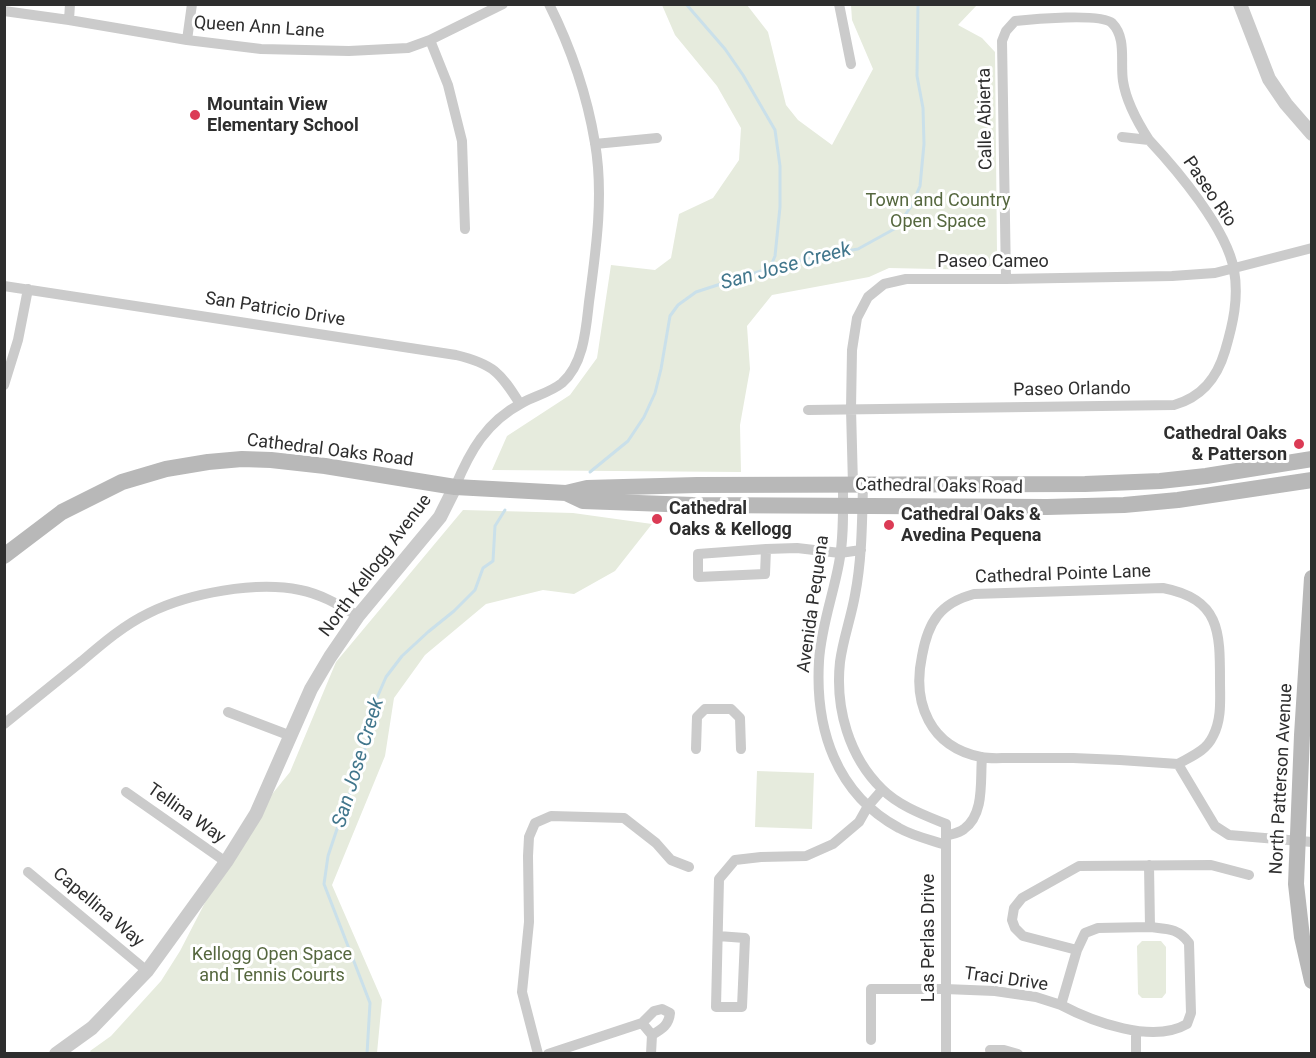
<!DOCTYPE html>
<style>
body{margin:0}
#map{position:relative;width:1316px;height:1058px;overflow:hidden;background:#fff;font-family:Roboto,sans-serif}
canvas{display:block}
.frame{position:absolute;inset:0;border:6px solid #2e2e2e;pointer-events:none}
</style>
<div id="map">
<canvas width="1316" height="1058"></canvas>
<div class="frame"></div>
</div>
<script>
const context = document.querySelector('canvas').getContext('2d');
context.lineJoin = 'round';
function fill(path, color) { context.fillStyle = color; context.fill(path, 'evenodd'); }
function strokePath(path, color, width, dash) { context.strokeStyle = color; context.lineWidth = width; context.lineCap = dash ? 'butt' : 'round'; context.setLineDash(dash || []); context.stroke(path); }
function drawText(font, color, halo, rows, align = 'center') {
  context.font = font + ' Roboto,sans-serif'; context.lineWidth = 6; context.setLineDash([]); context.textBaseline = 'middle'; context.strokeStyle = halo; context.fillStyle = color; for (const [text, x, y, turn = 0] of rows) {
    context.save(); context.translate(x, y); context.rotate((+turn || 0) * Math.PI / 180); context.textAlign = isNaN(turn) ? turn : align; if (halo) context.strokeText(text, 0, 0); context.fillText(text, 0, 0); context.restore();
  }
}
fill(new Path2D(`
 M 662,5 L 747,5 L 768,32 L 786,105 L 798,120 L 832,145 L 873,69 L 852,20 L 851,5 L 977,5 L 958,25 L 982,38 L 995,52 L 997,254 L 993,264 L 983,270 L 889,268 L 869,277 L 772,295 L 747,326 L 750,369 L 740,425 L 741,472 L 492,470 L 507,436 L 570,395 L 597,358 L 611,265 L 655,270 L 671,258 L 679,214 L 713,198 L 739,160 L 741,128 L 717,86 L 675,35 Z
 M 463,510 L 573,513 L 652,524 L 615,571 L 574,594 L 543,590 L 486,604 L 425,655 L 394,698 L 385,756 L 332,885 L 382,1000 L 377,1053 L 92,1054 L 90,1051 L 111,1036 L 161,981 L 180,951 L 226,862 L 256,814 L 290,772 L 336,662 Z
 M 757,771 L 814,773 L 812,829 L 755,827 Z
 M 1142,941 L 1161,941 L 1166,947 L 1166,993 L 1162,998 L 1142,998 L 1138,994 L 1137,946 Z`), '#e6ebdd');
strokePath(new Path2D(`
 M 686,4 L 725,49 L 743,75 L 775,130 L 780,166 L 780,207 L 775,256 L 770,268
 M 590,472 L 628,441 L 644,417 L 655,393 L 661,369 L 670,316 L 678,305 L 696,292 L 770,268 L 817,256 L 858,249 L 896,228 L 912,205 L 920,186 L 924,144 L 923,108 L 917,76 L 918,4
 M 367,1054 L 370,1003 L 324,884 L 328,856 L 344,808 L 363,761 L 368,729 L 376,700 L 386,677 L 402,656 L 428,632 L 454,611 L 475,590 L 483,568 L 493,561 L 495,526 L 505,510`), '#cae0ea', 3);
strokePath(new Path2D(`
 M 839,4 L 851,64
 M 4,11 L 69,20 L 187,40 L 261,49 L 349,51 L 408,48 L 430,40 L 503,4
 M 69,20 L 70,4
 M 187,40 L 192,4
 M 430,40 L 448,85 L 462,141 L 465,229
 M 595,144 L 657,138
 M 1006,279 L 1002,41 L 1006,31 L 1015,21 C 1032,19 1101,13 1112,23 C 1127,38 1120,62 1123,81 C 1126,101 1138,123 1149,140
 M 4,286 L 456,355 C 493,364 500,372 520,404
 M 4,385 L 18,340 L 28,289
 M 808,410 L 1174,405 C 1202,397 1217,378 1225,351 C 1233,324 1239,298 1234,270 C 1227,229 1177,170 1149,140 L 1122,137
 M 843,485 C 843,510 844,538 839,563 C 833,596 821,627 819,661 C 815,729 836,794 899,828 C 913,836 931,840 946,845
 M 853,485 L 851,409 L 852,350 L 857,318 L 868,297 L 884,284 L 906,279 L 1006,279 L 1172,276 L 1215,273 L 1312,248
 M 863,485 C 862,522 862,559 855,595 C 851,618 843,639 840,662 C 835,708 849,757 882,789 C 899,806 924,815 946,824 L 946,1054
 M 455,487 C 470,451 486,422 522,403 C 535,396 551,392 562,383 C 584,364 586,328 589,302 C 596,250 604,195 595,143 C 587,95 571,48 549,4
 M 766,549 L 698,554 L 698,577 L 765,574 L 766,549 L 797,548 L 840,553 L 861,550
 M 228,712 L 291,736
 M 4,724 C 30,703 56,682 82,661 C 103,643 124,625 149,613 C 189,593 256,581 300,590 C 321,594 339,605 358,616
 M 696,749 L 697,717 L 705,709 L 731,709 L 740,718 L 741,749
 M 1178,764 C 1192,756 1206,751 1213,736 C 1222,719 1220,699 1220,681 C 1220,631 1220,599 1163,588 L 974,594 C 940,603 928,622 922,656 C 912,703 930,747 981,757 C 990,759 1000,758 1009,758 C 1030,758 1051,758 1073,758 C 1108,759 1143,761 1178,764 L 1215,826 L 1229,835 L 1312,842
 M 126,792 L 226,862
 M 946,836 C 952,834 959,833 964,829 C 985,814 980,780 982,757
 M 1149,865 L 1150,927
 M 28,872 L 147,971
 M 1150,927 C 1167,929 1178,928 1189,943 L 1191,1013 L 1187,1024 C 1153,1044 1093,1022 1061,1005 L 1077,950 L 1085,933 L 1098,928 Z
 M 718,936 L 745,938 L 742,1007 L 716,1007 L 719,879 L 735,860 L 761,857 L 806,856 L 833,844 L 859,822 L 868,806 L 882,790
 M 1077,950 L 1023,936 L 1015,928 L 1012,920 L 1014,908 L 1022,898 L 1079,866 L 1211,865 L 1249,875
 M 642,1023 L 654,1011 L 662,1009 L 670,1013 C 669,1025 662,1029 652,1035
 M 1136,1032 L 1136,1054
 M 871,1040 L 871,989 L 945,989 L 995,991 L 1036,997 L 1061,1005
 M 990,1050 L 1004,1050 L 1018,1054
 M 538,1054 L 522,992 L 529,922 L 528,856 L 529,837 L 535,823 L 551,816 L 624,818 L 656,843 L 671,860 L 689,867
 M 548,1054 L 642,1023 L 652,1035 L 651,1054`), '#cbcbcb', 10);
strokePath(new Path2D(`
 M 1240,4 L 1269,79 L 1286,104 L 1312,134
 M 56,1054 L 92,1028 L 147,971 L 226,862 L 256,814 L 311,689 L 330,657 L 358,616 L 440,517 L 455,487`), '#cbcbcb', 14);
strokePath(new Path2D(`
 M 566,493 L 583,501 L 693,505 L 1047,507 L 1124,505 L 1178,500 L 1312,480
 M 4,556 L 62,512 L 122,482 L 166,469 L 208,462 L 242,459 L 271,460 L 325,466 L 455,487 L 566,493 L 587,488 L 697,485 L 1085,484 L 1160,481 L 1206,476 L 1312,459
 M 1312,578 L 1302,735 L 1296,884 L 1302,937 L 1312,981`), '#b8b8b8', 16);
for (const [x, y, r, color] of [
 [195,115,6,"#db3b55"],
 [1299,444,6,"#db3b55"],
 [657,519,6,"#db3b55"],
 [889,525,6,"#db3b55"]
]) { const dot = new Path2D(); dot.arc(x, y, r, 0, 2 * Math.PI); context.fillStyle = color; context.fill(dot); strokePath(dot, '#fff', 2); }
drawText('18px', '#2e2e2e', '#fff', [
 ["Queen Ann Lane",259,28,4],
 ["Calle Abierta",986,119,-91],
 ["Paseo Rio",1209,192,56],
 ["Paseo Cameo",993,262],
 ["San Patricio Drive",275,310,9],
 ["Paseo Orlando",1072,390,-1],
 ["Cathedral Oaks Road",330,451,7],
 ["Cathedral Oaks Road",939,487,1],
 ["North Kellogg Avenue",376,566,-53],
 ["Cathedral Pointe Lane",1063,575,-2],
 ["Avenida Pequena",814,604,-82],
 ["North Patterson Avenue",1282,779,-87],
 ["Tellina Way",186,814,35],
 ["Capellina Way",98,908,40],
 ["Las Perlas Drive",929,938,-90],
 ["Traci Drive",1006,980,8]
]);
drawText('bold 18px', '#2e2e2e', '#fff', [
 ["Mountain View",207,105],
 ["Elementary School",207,126],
 ["Cathedral Oaks",1287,434,"right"],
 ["& Patterson",1287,455,"right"],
 ["Cathedral",669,509],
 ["Oaks & Kellogg",669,530],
 ["Cathedral Oaks &",901,515],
 ["Avedina Pequena",901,536]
], 'left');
drawText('18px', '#55673e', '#fff', [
 ["Town and Country",938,201],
 ["Open Space",938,222],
 ["Kellogg Open Space",272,955],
 ["and Tennis Courts",272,976]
]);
drawText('italic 20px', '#41768c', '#fff', [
 ["San Jose Creek",786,267,-15],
 ["San Jose Creek",359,763,-73]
]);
</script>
